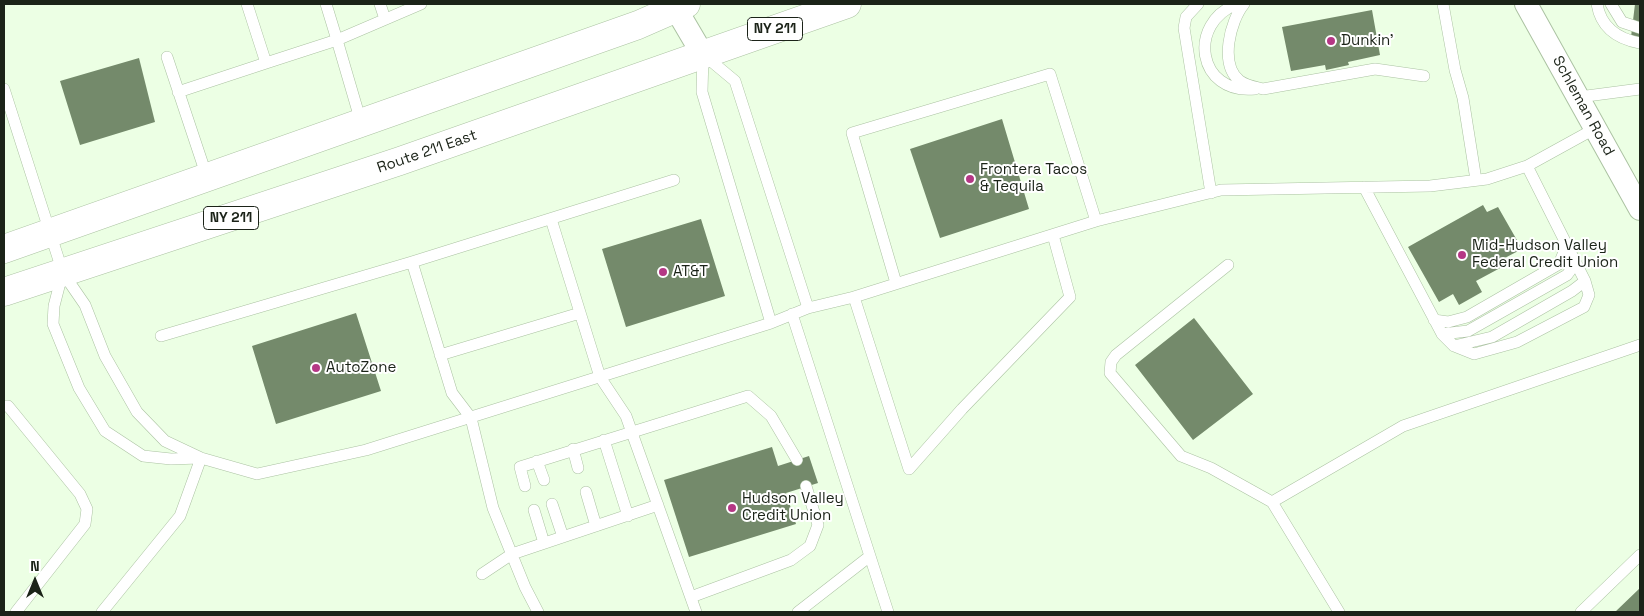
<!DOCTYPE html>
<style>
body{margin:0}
#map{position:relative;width:1644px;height:616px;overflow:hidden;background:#ecffe4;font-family:"Space Grotesk",sans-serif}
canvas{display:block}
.frame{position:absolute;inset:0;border:5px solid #1b2318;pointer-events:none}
.north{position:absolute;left:10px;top:556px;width:50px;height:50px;-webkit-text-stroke:4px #fff;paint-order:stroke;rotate:0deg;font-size:14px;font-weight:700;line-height:20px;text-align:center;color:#1b2318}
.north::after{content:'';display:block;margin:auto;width:18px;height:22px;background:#1b2318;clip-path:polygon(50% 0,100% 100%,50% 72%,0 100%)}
</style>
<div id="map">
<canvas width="1644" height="616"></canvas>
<div class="frame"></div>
<div class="north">N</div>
</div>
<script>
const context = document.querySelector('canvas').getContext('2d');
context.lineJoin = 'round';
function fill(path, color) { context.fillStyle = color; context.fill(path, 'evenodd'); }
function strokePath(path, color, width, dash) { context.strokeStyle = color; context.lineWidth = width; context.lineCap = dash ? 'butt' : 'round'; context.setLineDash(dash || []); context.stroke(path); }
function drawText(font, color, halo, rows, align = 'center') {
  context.font = font + ' "Space Grotesk",sans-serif'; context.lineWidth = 4; context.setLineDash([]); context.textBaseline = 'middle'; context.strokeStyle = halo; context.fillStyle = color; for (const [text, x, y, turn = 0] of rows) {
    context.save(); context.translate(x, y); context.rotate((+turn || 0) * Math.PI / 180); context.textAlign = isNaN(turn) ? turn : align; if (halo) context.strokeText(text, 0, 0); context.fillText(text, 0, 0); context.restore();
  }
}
fill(new Path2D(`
 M 1635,4 L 1640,4 L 1640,38 L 1631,37 Z
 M 1372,10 L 1380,55 L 1348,62 L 1349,65 L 1326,70 L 1325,65 L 1291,71 L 1282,27 Z
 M 139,58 L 155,122 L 80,145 L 60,81 Z
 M 1002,119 L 1029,209 L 940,238 L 910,149 Z
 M 1483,205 L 1487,212 L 1498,207 L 1522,249 L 1499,261 L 1502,267 L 1476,281 L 1482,292 L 1459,305 L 1453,294 L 1439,302 L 1408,247 Z
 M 701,219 L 725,296 L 626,327 L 602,249 Z
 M 356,313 L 381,391 L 276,424 L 252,346 Z
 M 1194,318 L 1253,394 L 1193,440 L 1135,365 Z
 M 772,447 L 778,466 L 809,456 L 818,483 L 786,493 L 796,524 L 689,557 L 664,480 Z
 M 1640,588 L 1640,612 L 1615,612 Z`), '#748a6b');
const lane = new Path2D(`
 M 247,4 L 266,63 L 337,40 L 361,122
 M 326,4 L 337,40 L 421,4
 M 380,4 L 385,19
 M 1198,4 L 1186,17 L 1184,28 L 1211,193
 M 1237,4 C 1187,23 1197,95 1255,89
 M 1244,4 C 1230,21 1219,65 1240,81 C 1247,86 1255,87 1263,89 L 1375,69 L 1424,76
 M 1443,4 L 1455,70 L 1463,98 L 1476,180
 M 1597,4 C 1601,28 1618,39 1640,43
 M 1611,4 L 1622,22 L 1640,28
 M 703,55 L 702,92 L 771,323
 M 705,56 L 735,81 L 808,308
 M 167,57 L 207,177
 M 4,89 L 63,273 L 85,305 L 105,356 L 137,412 L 165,441 L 201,458 L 257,474 L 366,450 L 771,323 L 808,308 L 854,297 L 1096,221 L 1221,190 L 1430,186 L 1487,179 L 1527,166 L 1596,128
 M 178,92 L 266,63
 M 1579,97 L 1640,89
 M 1364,187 L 1442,334 L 1454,346 L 1474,354 L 1517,342 L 1584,307 L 1589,295 L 1585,281 L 1527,166
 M 551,219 L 600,377 L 626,416 L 696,612
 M 412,262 L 674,180
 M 1228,265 L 1116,355 L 1111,362 L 1110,373 L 1181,456 L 1211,468 L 1272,502 L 1339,612
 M 62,275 L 54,306 L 53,324 L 79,388 L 105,431 L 143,456 L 171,459 L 199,458
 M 896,283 L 852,133 L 1050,74 L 1096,221
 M 854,297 L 909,469 L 962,409 L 1070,297 L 1053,235
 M 792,314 L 888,612
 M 1434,320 L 1448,322 L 1467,317 L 1559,264 L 1566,247
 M 1442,334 L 1468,331 L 1567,275 L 1575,264
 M 161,336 L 412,262 L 452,393 L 471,418 L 493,508 L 525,587 L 538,612
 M 1454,346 L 1492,337 L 1572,291 L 1585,281
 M 440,355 L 580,313
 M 4,406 L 8,406 L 80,494 L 87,509 L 85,524 L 16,612
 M 604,440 L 628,516
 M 573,449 L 578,468
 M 537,461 L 544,480
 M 525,486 L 520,467 L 748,396 L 771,416 L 797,460
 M 586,492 L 596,526
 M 1272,502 L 1403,426 L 1640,345
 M 552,504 L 563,537
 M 534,510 L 544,543
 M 482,574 L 512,554 L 658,505
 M 691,597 L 791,560 L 810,546 L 818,525 L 806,486
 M 102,612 L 180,516 L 201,458
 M 798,612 L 870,556
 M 1581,612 L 1640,555`);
const street = new Path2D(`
 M 673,4 L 703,55
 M 1526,4 L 1640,209`);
const primary = new Path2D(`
 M 4,249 L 638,25 L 686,4
 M 4,292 L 400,161 L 847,4`);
strokePath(lane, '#abc2a2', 12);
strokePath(street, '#abc2a2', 24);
strokePath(primary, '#abc2a2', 29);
strokePath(lane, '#fff', 11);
strokePath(street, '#fff', 22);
strokePath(primary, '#fff', 28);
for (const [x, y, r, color] of [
 [1331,41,5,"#b53785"],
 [970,179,5,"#b53785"],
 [1462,255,5,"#b53785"],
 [663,272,5,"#b53785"],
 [316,368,5,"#b53785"],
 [732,508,5,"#b53785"]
]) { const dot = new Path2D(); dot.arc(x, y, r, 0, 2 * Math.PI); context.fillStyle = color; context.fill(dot); strokePath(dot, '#fff', 2); }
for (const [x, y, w] of [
 [775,29,55],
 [231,218,55]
]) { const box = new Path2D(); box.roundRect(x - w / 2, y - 11.5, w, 23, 4); context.fillStyle = '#fff'; context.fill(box); strokePath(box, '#1b2318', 1); }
drawText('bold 14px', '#1b2318', null, [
 ["NY 211",775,29],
 ["NY 211",231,218]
]);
drawText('15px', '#1b2318', '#fff', [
 ["Dunkin'",1341,41],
 ["Frontera Tacos",980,170],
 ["& Tequila",980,187],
 ["Mid-Hudson Valley",1472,246],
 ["Federal Credit Union",1472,263],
 ["AT&T",673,272],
 ["AutoZone",326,368],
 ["Hudson Valley",742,499],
 ["Credit Union",742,516]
], 'left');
drawText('15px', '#1b2318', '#fff', [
 ["Schleman Road",1583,106,61],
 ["Route 211 East",427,152,-19]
]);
</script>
